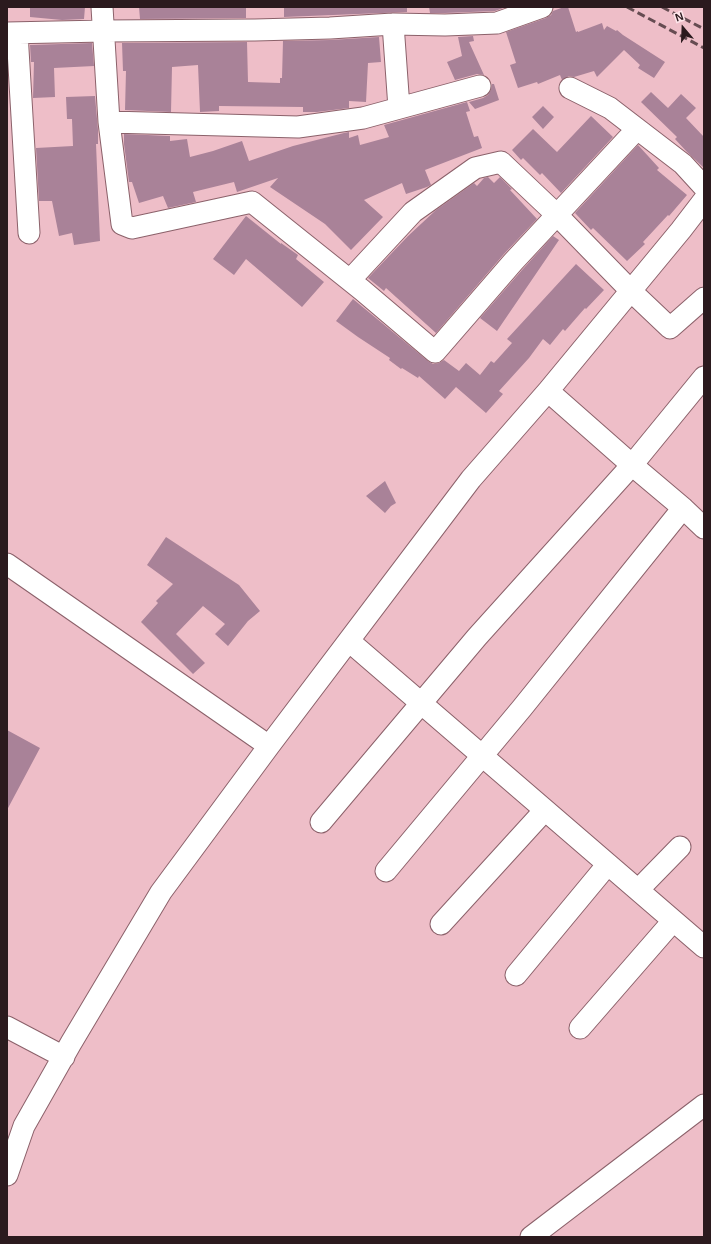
<!DOCTYPE html>
<style>
body{margin:0}
#map{position:relative;width:711px;height:1244px;overflow:hidden;background:#eebec8;font-family:Arial,sans-serif}
canvas{display:block}
.frame{position:absolute;inset:0;border:8px solid #2b1a1e;pointer-events:none}
.north{position:absolute;left:663px;top:8px;width:40px;height:40px;-webkit-text-stroke:3px #ffe6eb;paint-order:stroke;rotate:341deg;font-size:11px;font-weight:700;line-height:16px;text-align:center;color:#2b1a1e}
.north::after{content:'';display:block;margin:auto;width:14px;height:18px;background:#2b1a1e;clip-path:polygon(50% 0,100% 100%,50% 72%,0 100%)}
</style>
<div id="map">
<canvas width="711" height="1244"></canvas>
<div class="frame"></div>
<div class="north">N</div>
</div>
<script>
const context = document.querySelector('canvas').getContext('2d');
context.lineJoin = 'round';
function fill(path, color) { context.fillStyle = color; context.fill(path, 'evenodd'); }
function strokePath(path, color, width, dash) { context.strokeStyle = color; context.lineWidth = width; context.lineCap = dash ? 'butt' : 'round'; context.setLineDash(dash || []); context.stroke(path); }
fill(new Path2D(`
 M 30,7 L 85,7 L 84,19 L 62,20 L 30,17 Z
 M 139,7 L 246,7 L 246,18 L 140,19 Z
 M 284,7 L 407,7 L 407,12 L 284,17 Z
 M 429,7 L 506,7 L 495,11 L 445,13 L 430,13 Z
 M 564,7 L 568,7 L 576,32 L 578,31 L 578,32 L 602,23 L 604,30 L 607,26 L 616,31 L 617,30 L 623,35 L 665,62 L 654,78 L 638,68 L 640,65 L 624,50 L 597,77 L 594,71 L 574,77 L 569,76 L 562,80 L 560,75 L 538,84 L 537,82 L 518,88 L 510,65 L 516,63 L 506,32 L 546,18 L 551,15 L 553,11 Z
 M 473,36 L 474,41 L 469,42 L 484,75 L 477,74 L 455,80 L 447,62 L 462,56 L 458,37 Z
 M 379,37 L 381,62 L 368,63 L 366,102 L 349,101 L 349,108 L 317,112 L 303,112 L 303,107 L 219,106 L 219,111 L 200,112 L 198,65 L 172,67 L 171,112 L 125,110 L 126,71 L 123,71 L 122,43 L 247,42 L 248,82 L 280,83 L 280,78 L 282,78 L 283,41 L 330,40 Z
 M 92,43 L 94,66 L 54,68 L 55,97 L 33,98 L 34,62 L 31,62 L 30,45 Z
 M 492,84 L 494,84 L 499,100 L 475,109 L 469,102 L 483,98 L 488,95 L 491,89 Z
 M 651,92 L 668,108 L 681,94 L 696,108 L 686,118 L 704,137 L 704,168 L 687,152 L 675,139 L 677,137 L 641,102 Z
 M 95,96 L 98,130 L 98,144 L 96,144 L 100,241 L 74,245 L 72,233 L 59,236 L 52,201 L 39,201 L 36,148 L 73,146 L 72,119 L 67,119 L 66,97 Z
 M 467,102 L 470,111 L 466,112 L 474,137 L 478,136 L 482,148 L 425,170 L 431,185 L 427,187 L 406,194 L 402,183 L 364,200 L 383,217 L 351,250 L 325,224 L 270,187 L 278,178 L 237,192 L 234,182 L 193,192 L 196,202 L 168,208 L 163,196 L 139,203 L 132,182 L 129,182 L 124,144 L 124,134 L 170,136 L 170,141 L 187,139 L 190,157 L 213,151 L 242,141 L 249,161 L 293,146 L 344,133 L 349,132 L 349,138 L 358,135 L 360,145 L 389,137 L 384,125 Z
 M 543,106 L 554,117 L 543,129 L 532,117 Z
 M 591,116 L 613,137 L 561,193 L 542,173 L 540,175 L 523,158 L 521,160 L 512,150 L 533,129 L 557,152 Z
 M 638,145 L 659,168 L 657,170 L 687,195 L 669,216 L 668,215 L 643,242 L 645,244 L 627,261 L 593,228 L 591,230 L 575,213 Z
 M 488,177 L 494,183 L 500,177 L 512,189 L 510,190 L 537,219 L 504,254 L 436,333 L 386,288 L 384,291 L 368,278 L 408,236 L 436,210 L 474,183 L 477,186 L 484,178 Z
 M 246,216 L 281,244 L 281,243 L 298,255 L 296,259 L 324,282 L 302,307 L 246,259 L 234,275 L 213,259 Z
 M 553,236 L 559,240 L 497,331 L 480,318 L 522,270 Z
 M 576,264 L 604,290 L 586,309 L 585,308 L 565,331 L 563,329 L 550,345 L 543,339 L 529,358 L 499,391 L 503,394 L 486,413 L 456,387 L 445,399 L 419,376 L 418,378 L 402,368 L 401,369 L 389,360 L 390,358 L 358,337 L 336,321 L 353,299 L 428,361 L 433,364 L 439,363 L 444,360 L 459,371 L 466,363 L 480,375 L 491,361 L 494,363 L 512,343 L 507,339 Z
 M 385,481 L 396,503 L 391,506 L 385,513 L 366,496 Z
 M 166,537 L 239,585 L 260,611 L 248,621 L 228,646 L 215,634 L 225,624 L 203,606 L 176,634 L 205,663 L 193,674 L 141,622 L 158,603 L 156,601 L 173,584 L 147,565 Z
 M 7,730 L 40,748 L 7,810 Z`), '#a98298');
const street = new Path2D(`
 M 102,7 L 109,122 L 122,224 L 132,228 L 252,202 L 362,290 L 435,352 L 513,262 L 637,129
 M 393,24 L 399,108
 M 7,33 L 104,31 L 255,30 L 330,28 L 393,24 L 445,25 L 497,23 L 542,7
 M 17,33 L 29,233
 M 570,88 L 610,108 L 683,164 L 704,187
 M 109,122 L 298,127 L 363,118 L 480,86
 M 350,280 L 413,212 L 475,168 L 501,162 L 557,215 L 631,291 L 670,328 L 704,298
 M 548,391 L 632,465 L 683,508 L 704,528
 M 7,564 L 269,746
 M 349,641 L 704,947
 M 321,822 L 477,637 L 632,465 L 704,377
 M 386,871 L 522,708 L 683,508
 M 638,890 L 680,847
 M 441,924 L 545,810
 M 516,975 L 608,864
 M 7,1027 L 64,1057
 M 580,1028 L 673,921
 M 7,1175 L 24,1126 L 71,1043 L 161,892 L 269,746 L 471,479 L 548,391 L 681,230 L 704,200
 M 531,1237 L 704,1105`);
strokePath(street, '#8b616a', 23);
strokePath(street, '#fff', 21);
strokePath(new Path2D(`
 M 627,7 L 704,48
 M 662,7 L 704,29`), '#664c52', 3, [8, 4]);
</script>
